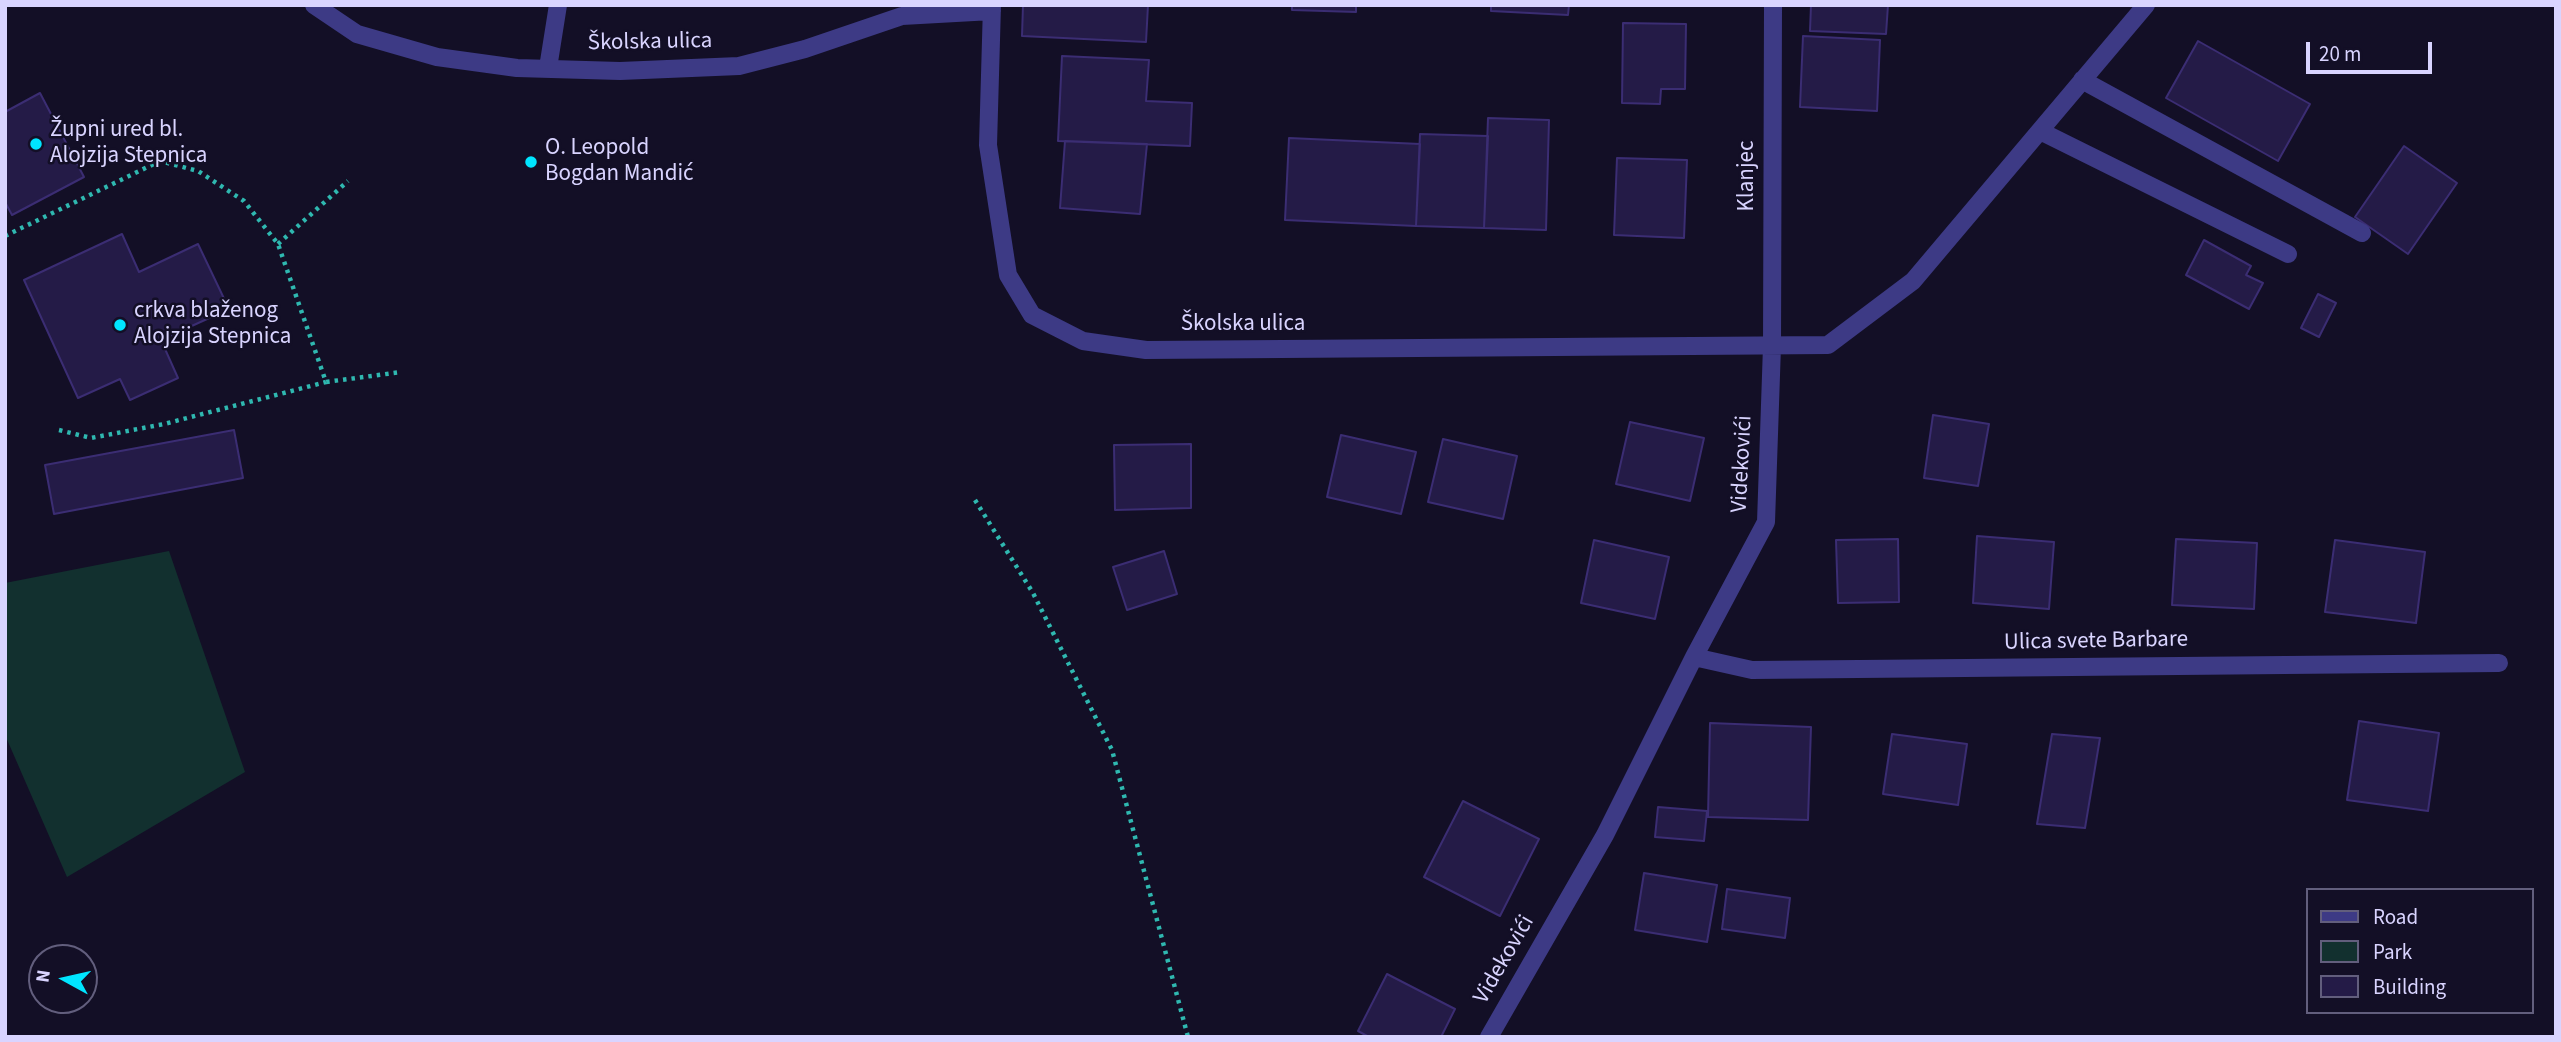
<!DOCTYPE html>
<meta charset="utf-8">
<style>
body{margin:0}
#map{position:relative;width:2561px;height:1042px;overflow:hidden;background:#130f26;font-family:"Source Sans 3",sans-serif}
canvas{display:block}
.frame{position:absolute;inset:0;border:7px solid #d9d4ff;pointer-events:none}
.legend{position:absolute;left:2306px;top:888px;width:228px;height:126px;box-sizing:border-box;background:#130f26;border:2px solid #625e7d;margin:0;padding:9px 12px;list-style:none;font-size:21px;color:#d9d4ff}
.legend li{display:flex;align-items:center;gap:14px;height:35px}
.legend b{width:35px;border:2px solid #625e7d}
.north{position:absolute;left:28px;top:944px;width:70px;height:70px;box-sizing:border-box;background:#130f26;border:2px solid #625e7d;border-radius:50%;rotate:278deg;font-size:19px;font-weight:700;line-height:28px;text-align:center;color:#d9d4ff}
.north::after{content:'';display:block;margin:auto;width:24px;height:32px;background:#00e5ff;clip-path:polygon(50% 0,100% 100%,50% 72%,0 100%)}
.scale{position:absolute;left:2306px;top:42px;width:126px;height:32px;box-sizing:border-box;border:4px solid #d9d4ff;border-top:0;padding-left:9px;font-size:21px;line-height:24px;white-space:nowrap;color:#d9d4ff;-webkit-text-stroke:5px #130f26;paint-order:stroke}
</style>
<div id="map">
<canvas width="2561" height="1042"></canvas>
<div class="frame"></div>
<ul class="legend">
<li><b style="height:9px;background:#3d3a85"></b>Road</li>
<li><b style="height:19px;background:#12302f"></b>Park</li>
<li><b style="height:19px;background:#241b47"></b>Building</li>
</ul>
<div class="north">N</div>
<div class="scale">20 m</div>
</div>
<script>
const context = document.querySelector('canvas').getContext('2d');
context.lineJoin = 'round';
function fill(path, color) { context.fillStyle = color; context.fill(path, 'evenodd'); }
function strokePath(path, color, width, dash) { context.strokeStyle = color; context.lineWidth = width; context.lineCap = dash ? 'butt' : 'round'; context.setLineDash(dash || []); context.stroke(path); }
function drawText(font, color, halo, rows, align = 'center') {
  context.font = font + ' "Source Sans 3",sans-serif'; context.lineWidth = 5; context.setLineDash([]); context.textBaseline = 'middle'; context.strokeStyle = halo; context.fillStyle = color; for (const [text, x, y, turn = 0] of rows) {
    context.save(); context.translate(x, y); context.rotate((+turn || 0) * Math.PI / 180); context.textAlign = isNaN(turn) ? turn : align; if (halo) context.strokeText(text, 0, 0); context.fillText(text, 0, 0); context.restore();
  }
}
fill(new Path2D(`
 M 169,551 L 245,772 L 67,877 L 5,735 L 5,583 Z`), '#12302f');
const building = new Path2D(`
 M 1023,5 L 1148,5 L 1146,42 L 1022,36 Z
 M 1292,5 L 1356,5 L 1356,12 L 1292,10 Z
 M 1491,5 L 1569,5 L 1568,15 L 1491,11 Z
 M 1811,5 L 1888,5 L 1886,34 L 1810,31 Z
 M 1623,23 L 1686,24 L 1685,89 L 1661,89 L 1660,104 L 1622,103 Z
 M 1803,36 L 1880,40 L 1877,111 L 1800,107 Z
 M 2198,41 L 2310,104 L 2278,161 L 2166,98 Z
 M 1062,56 L 1149,60 L 1146,101 L 1192,103 L 1190,146 L 1058,141 Z
 M 40,93 L 84,177 L 12,215 L 5,202 L 5,112 Z
 M 1488,118 L 1549,120 L 1546,230 L 1484,228 Z
 M 1420,134 L 1488,136 L 1484,228 L 1416,226 Z
 M 1289,138 L 1420,144 L 1416,226 L 1285,220 Z
 M 1065,141 L 1147,144 L 1140,214 L 1060,208 Z
 M 2404,146 L 2457,183 L 2408,254 L 2355,217 Z
 M 1617,158 L 1687,160 L 1684,238 L 1614,235 Z
 M 122,234 L 139,272 L 198,244 L 229,309 L 161,340 L 178,378 L 130,400 L 120,379 L 78,398 L 24,280 Z
 M 2204,240 L 2251,266 L 2246,275 L 2263,283 L 2249,309 L 2186,275 Z
 M 2318,294 L 2336,303 L 2319,337 L 2301,328 Z
 M 1933,415 L 1989,424 L 1978,486 L 1924,478 Z
 M 1630,422 L 1704,438 L 1690,501 L 1616,484 Z
 M 234,430 L 243,478 L 54,514 L 45,465 Z
 M 1341,435 L 1416,452 L 1401,514 L 1327,497 Z
 M 1443,439 L 1517,456 L 1503,519 L 1428,502 Z
 M 1191,444 L 1191,508 L 1115,510 L 1114,445 Z
 M 1977,536 L 2054,542 L 2049,609 L 1973,603 Z
 M 1898,539 L 1899,602 L 1838,603 L 1836,540 Z
 M 2176,539 L 2257,543 L 2254,609 L 2172,605 Z
 M 1594,540 L 1669,557 L 1655,619 L 1581,603 Z
 M 2335,540 L 2425,552 L 2416,623 L 2325,612 Z
 M 1164,551 L 1177,594 L 1127,610 L 1113,567 Z
 M 2359,721 L 2439,733 L 2428,811 L 2347,800 Z
 M 1710,723 L 1811,727 L 1808,820 L 1708,817 Z
 M 1892,734 L 1967,744 L 1958,805 L 1883,794 Z
 M 2052,734 L 2100,738 L 2085,828 L 2037,824 Z
 M 1463,801 L 1539,839 L 1500,916 L 1424,877 Z
 M 1658,807 L 1707,811 L 1704,841 L 1655,837 Z
 M 1644,873 L 1717,885 L 1707,942 L 1635,930 Z
 M 1727,889 L 1790,898 L 1785,938 L 1722,929 Z
 M 1387,974 L 1455,1009 L 1441,1037 L 1369,1037 L 1358,1031 Z`);
fill(building, '#241b47');
strokePath(building, '#3b2d73', 2);
strokePath(new Path2D(`
 M 5,236 L 160,161 L 198,171 L 244,201 L 278,244 L 326,382 L 401,372
 M 278,244 L 348,181
 M 59,430 L 91,438 L 164,424 L 326,382
 M 975,500 L 1033,593 L 1112,750 L 1188,1037`), '#2fb8b0', 4.5, [3.5, 5]);
strokePath(new Path2D(`
 M 314,5 L 357,34 L 437,57 L 517,68 L 620,71 L 739,66 L 805,49 L 902,16 L 992,11
 M 992,5 L 988,145 L 1008,275 L 1032,315 L 1083,341 L 1146,350 L 1828,345 L 1913,281 L 2146,5
 M 548,68 L 558,5
 M 2082,80 L 2362,233
 M 2040,131 L 2288,254
 M 1694,657 L 1752,670 L 2499,663
 M 1489,1037 L 1605,835 L 1694,657 L 1766,522 L 1772,346 L 1773,5`), '#3d3a85', 18);
for (const [x, y, r, color] of [
 [36,144,7,"#00e5ff"],
 [531,162,7,"#00e5ff"],
 [120,325,7,"#00e5ff"]
]) { const dot = new Path2D(); dot.arc(x, y, r, 0, 2 * Math.PI); context.fillStyle = color; context.fill(dot); strokePath(dot, '#130f26', 2.5); }
drawText('23px', '#d9d4ff', '#130f26', [
 ["Školska ulica",650,43,-1],
 ["Klanjec",1748,176,-90],
 ["Školska ulica",1243,325],
 ["Videkovići",1743,464,-87],
 ["Ulica svete Barbare",2096,642,-1],
 ["Videkovići",1505,960,-60]
]);
drawText('23px', '#d9d4ff', '#130f26', [
 ["Župni ured bl.",50,131],
 ["Alojzija Stepnica",50,157],
 ["O. Leopold",545,149],
 ["Bogdan Mandić",545,175],
 ["crkva blaženog",134,312],
 ["Alojzija Stepnica",134,338]
], 'left');
</script>
